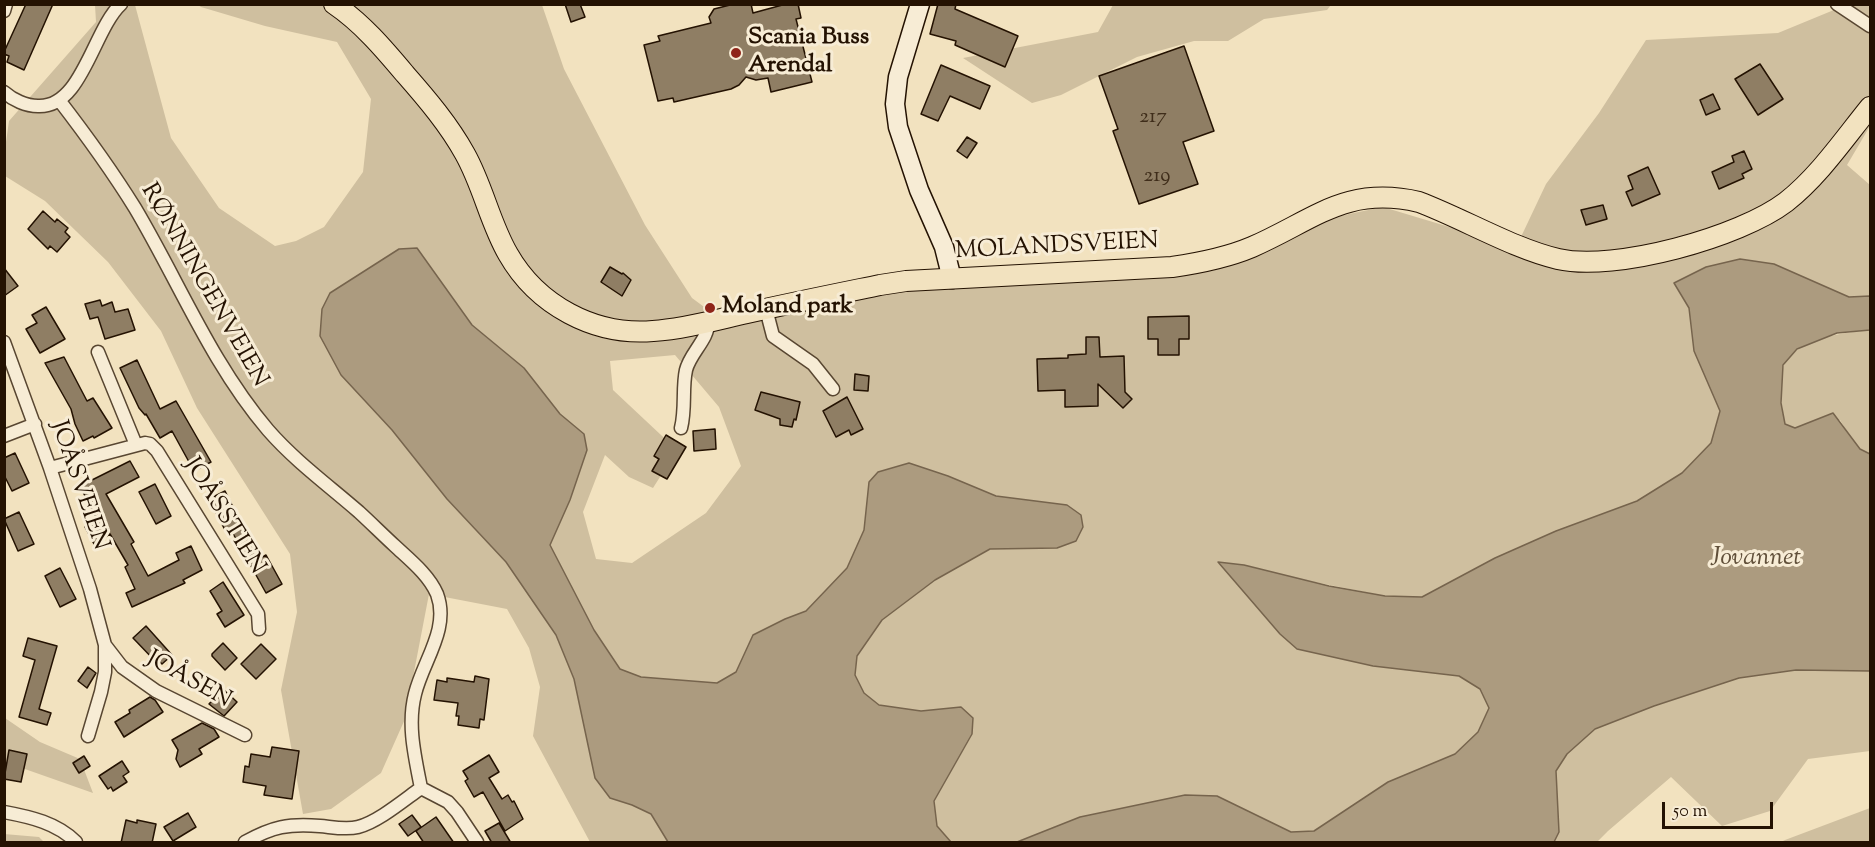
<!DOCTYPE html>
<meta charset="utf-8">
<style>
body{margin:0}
#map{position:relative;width:1875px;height:847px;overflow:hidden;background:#f2e2bf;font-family:"Sorts Mill Goudy",serif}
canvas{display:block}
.frame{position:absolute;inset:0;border:6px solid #241202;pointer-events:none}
.scale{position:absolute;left:1662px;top:802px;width:111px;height:27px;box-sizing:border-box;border:3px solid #241202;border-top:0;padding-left:8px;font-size:18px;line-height:21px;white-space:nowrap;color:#241202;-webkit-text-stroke:4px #f7ecd5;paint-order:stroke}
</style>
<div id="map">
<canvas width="1875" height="847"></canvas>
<div class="frame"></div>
<div class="scale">50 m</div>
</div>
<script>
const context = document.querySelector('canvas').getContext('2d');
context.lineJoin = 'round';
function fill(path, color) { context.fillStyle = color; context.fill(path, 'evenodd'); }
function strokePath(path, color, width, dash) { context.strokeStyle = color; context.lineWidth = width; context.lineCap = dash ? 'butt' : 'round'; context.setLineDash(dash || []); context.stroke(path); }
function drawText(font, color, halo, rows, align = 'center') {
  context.font = font + ' "Sorts Mill Goudy",serif'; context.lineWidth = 6; context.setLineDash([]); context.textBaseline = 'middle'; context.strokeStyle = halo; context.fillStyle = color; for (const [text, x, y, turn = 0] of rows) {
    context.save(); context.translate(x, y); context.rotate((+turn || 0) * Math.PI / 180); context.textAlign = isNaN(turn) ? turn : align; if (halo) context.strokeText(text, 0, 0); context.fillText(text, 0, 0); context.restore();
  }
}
fill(new Path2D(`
 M 95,5 L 135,5 L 171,138 L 219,208 L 275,246 L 296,241 L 324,227 L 363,172 L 371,99 L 337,42 L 265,26 L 201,7 L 198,5 L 542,5 L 564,69 L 645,225 L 692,298 L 715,315 L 977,279 L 1156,269 L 1305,223 L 1383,207 L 1466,232 L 1520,239 L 1546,184 L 1599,113 L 1646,40 L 1778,33 L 1846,5 L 1870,5 L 1870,126 L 1847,165 L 1870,185 L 1870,296 L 1849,297 L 1774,264 L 1674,283 L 1689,308 L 1695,351 L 1720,411 L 1711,443 L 1682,473 L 1637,501 L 1556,531 L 1495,558 L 1422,597 L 1385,596 L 1219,563 L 1249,595 L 1373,666 L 1459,676 L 1480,689 L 1489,707 L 1478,732 L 1455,754 L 1388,782 L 1314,831 L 1291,832 L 1217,796 L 1080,817 L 1017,842 L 951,842 L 937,826 L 934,801 L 972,735 L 961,707 L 921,711 L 879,705 L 864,693 L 855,675 L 857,656 L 882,620 L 935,580 L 990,549 L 1057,548 L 1076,541 L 1083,527 L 1081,515 L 1067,505 L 996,496 L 948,476 L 909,463 L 869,482 L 864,530 L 848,568 L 806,611 L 785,619 L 753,635 L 736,672 L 717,683 L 641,677 L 620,669 L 594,630 L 550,545 L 570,500 L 587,450 L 584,434 L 560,414 L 524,368 L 472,325 L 417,248 L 341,375 L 392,430 L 447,499 L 506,562 L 556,635 L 574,679 L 583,720 L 632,805 L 651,814 L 668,842 L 590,842 L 533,736 L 540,687 L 529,648 L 507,609 L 429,594 L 405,719 L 381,773 L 331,809 L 303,814 L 281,690 L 297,612 L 290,554 L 197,408 L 161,331 L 108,262 L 45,201 L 5,176 L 5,149 L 9,121 L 96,22 ZM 675,355 L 719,407 L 741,466 L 706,513 L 632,563 L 596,559 L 583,512 L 605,455 L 629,477 L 653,488 L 677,450 L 613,390 L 610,361 Z
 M 1113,5 L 1331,5 L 1327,10 L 1264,19 L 1228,41 L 1194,41 L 1137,57 L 1061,95 L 1032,103 L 963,58 L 1098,32 Z
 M 1870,330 L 1870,454 C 1856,451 1847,431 1840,420 L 1795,428 L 1785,424 C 1782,410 1778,375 1785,363 C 1802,337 1842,333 1870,330 Z
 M 1796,670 L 1870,671 L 1870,751 L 1808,759 L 1770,811 L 1722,826 L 1671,777 L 1608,831 L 1597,842 L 1554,842 L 1559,832 L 1556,771 L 1567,754 L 1595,729 L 1654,706 L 1739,678 Z
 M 5,718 L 40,742 L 80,759 L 93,793 L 5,762 Z
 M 1870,808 L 1870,842 L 1781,842 L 1785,840 Z
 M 4,834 L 39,837 L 44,842 L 5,842 Z`), '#cfbf9f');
const water = new Path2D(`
 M 417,248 L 472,325 L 524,368 L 560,414 L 584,434 L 587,450 L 570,500 L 550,545 L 594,630 L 620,669 L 641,677 L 717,683 L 736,672 L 753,635 L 785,619 L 806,611 L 847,568 L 864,530 L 869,482 L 878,472 L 909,463 L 948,476 L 996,496 L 1067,505 L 1081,515 L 1083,527 L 1076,541 L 1057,548 L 990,549 L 935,580 L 882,620 L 857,656 L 855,675 L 864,693 L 879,705 L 921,711 L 961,707 L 973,718 L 972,734 L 934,801 L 937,826 L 951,842 L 668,842 L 651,814 L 632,805 L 610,798 L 595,778 L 574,679 L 556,635 L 506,562 L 447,499 L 392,430 L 341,375 L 320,336 L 322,309 L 330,293 L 399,249 Z
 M 1740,259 L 1774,264 L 1849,297 L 1870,296 L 1870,330 L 1837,333 L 1797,349 L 1783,365 L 1781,403 L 1785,424 L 1795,428 L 1833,413 L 1860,449 L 1870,454 L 1870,671 L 1796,670 L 1739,678 L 1654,706 L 1595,729 L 1567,754 L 1556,771 L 1559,832 L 1554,842 L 1017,842 L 1080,817 L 1185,795 L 1217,796 L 1291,832 L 1314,831 L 1388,782 L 1455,754 L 1478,732 L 1489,708 L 1480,689 L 1459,676 L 1373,666 L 1297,649 L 1280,634 L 1218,562 L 1244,565 L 1329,586 L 1385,596 L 1422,597 L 1495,558 L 1556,531 L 1637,501 L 1682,473 L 1711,443 L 1720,411 L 1694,351 L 1689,308 L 1674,283 L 1706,267 Z`);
fill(water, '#ac9b7f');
strokePath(water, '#76644d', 1.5);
const building = new Path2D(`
 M 26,4 L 53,4 L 24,70 L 7,62 L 9,56 L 4,54 L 4,52 Z
 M 565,4 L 580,4 L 585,17 L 571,22 Z
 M 734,4 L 751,4 L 753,13 L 786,4 L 798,4 L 801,18 L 796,19 L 812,82 L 771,92 L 768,78 L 756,80 L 746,77 L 739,85 L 731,89 L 674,102 L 673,98 L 658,101 L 644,45 L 660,41 L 658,36 L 711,23 L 709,17 L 714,9 Z
 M 938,4 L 956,4 L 955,9 L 1018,36 L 1005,67 L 955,45 L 956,41 L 930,34 Z
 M 1184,46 L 1214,131 L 1183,142 L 1198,184 L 1139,204 L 1113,131 L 1118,129 L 1099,76 Z
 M 1760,64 L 1783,99 L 1758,115 L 1735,79 Z
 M 941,65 L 990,86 L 980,109 L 950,96 L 938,121 L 921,114 Z
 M 1713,94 L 1720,109 L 1706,115 L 1700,100 Z
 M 967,137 L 977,143 L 967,158 L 957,151 Z
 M 1744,151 L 1752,169 L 1742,174 L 1744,178 L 1719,189 L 1712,172 L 1734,162 L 1732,156 Z
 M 1648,167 L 1660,194 L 1632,206 L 1626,192 L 1633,189 L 1628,176 Z
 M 1603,205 L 1607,219 L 1586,225 L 1581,210 Z
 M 43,211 L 55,222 L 57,219 L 68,228 L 65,232 L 70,237 L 57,252 L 50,246 L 48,249 L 28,229 Z
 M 610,267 L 622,274 L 623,273 L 631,280 L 622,296 L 601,282 Z
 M 4,268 L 18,286 L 4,296 Z
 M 100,300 L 102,306 L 112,302 L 115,312 L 128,309 L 135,330 L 105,339 L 98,317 L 90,319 L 85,304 Z
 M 46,307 L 65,339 L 40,353 L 26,329 L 37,323 L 32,315 Z
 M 1189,316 L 1189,339 L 1179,339 L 1179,355 L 1158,355 L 1158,339 L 1148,339 L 1148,317 Z
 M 1086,337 L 1099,337 L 1100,357 L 1124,356 L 1125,392 L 1132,399 L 1123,408 L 1098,384 L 1098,406 L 1065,407 L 1065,390 L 1038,391 L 1037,359 L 1068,358 L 1068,355 L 1086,354 Z
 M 64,357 L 87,401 L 93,398 L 112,428 L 94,438 L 93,436 L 83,441 L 75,424 L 71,409 L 45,363 Z
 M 137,360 L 160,409 L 176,401 L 211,462 L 194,471 L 172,431 L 160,438 L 146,414 L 145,415 L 139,408 L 120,368 Z
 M 855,374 L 869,376 L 868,391 L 854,390 Z
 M 761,392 L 800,402 L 796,420 L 794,419 L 792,427 L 780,425 L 780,419 L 755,410 Z
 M 847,397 L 863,429 L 851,435 L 849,430 L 836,437 L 823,411 Z
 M 715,429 L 716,449 L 694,451 L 693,431 Z
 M 666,435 L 686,447 L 667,479 L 652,471 L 659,459 L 654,456 Z
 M 15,453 L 29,483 L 12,491 L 4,475 L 4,458 Z
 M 130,461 L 139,477 L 106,494 L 134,542 L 131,544 L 148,576 L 179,560 L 176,553 L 191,546 L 202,570 L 183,580 L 185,583 L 132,607 L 126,593 L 135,589 L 125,567 L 128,565 L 110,534 L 94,544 L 85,527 L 97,520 L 80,486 Z
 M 155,484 L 171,516 L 156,524 L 139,492 Z
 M 225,491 L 259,559 L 266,555 L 282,584 L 266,593 L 231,530 L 226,532 L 209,499 Z
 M 19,512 L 34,544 L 18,551 L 4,519 Z
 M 60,568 L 76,599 L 60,607 L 45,576 Z
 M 223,582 L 244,615 L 225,627 L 217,614 L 222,611 L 210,591 Z
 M 146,626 L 172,655 L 162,664 L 159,661 L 157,663 L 133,638 Z
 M 28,638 L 57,646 L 39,709 L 51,713 L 47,725 L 19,717 L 35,660 L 23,656 Z
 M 223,643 L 237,658 L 225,670 L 212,656 L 212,654 Z
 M 261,644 L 276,659 L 256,679 L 241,664 Z
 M 88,667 L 96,673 L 87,688 L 78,681 Z
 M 475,676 L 489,679 L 484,720 L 480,719 L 479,728 L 458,725 L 459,716 L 456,716 L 458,703 L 434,700 L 437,680 L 447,682 L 447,678 L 474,682 Z
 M 223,689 L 237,702 L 224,716 L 209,704 Z
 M 150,697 L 155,700 L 163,712 L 124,737 L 115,722 L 130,713 L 129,710 Z
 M 202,723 L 214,729 L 219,737 L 199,749 L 202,754 L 180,767 L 176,759 L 178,750 L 172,740 Z
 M 272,747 L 299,751 L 292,799 L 264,795 L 266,786 L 243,782 L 245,766 L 249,767 L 251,754 L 270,757 Z
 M 9,750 L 27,754 L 21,782 L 4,779 Z
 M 489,755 L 499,772 L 489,778 L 502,799 L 508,795 L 512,802 L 514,801 L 523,819 L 505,831 L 483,792 L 474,797 L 465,781 L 468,779 L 463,771 Z
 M 84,756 L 90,766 L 79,773 L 73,763 Z
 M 122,761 L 129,772 L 123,776 L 127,782 L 113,791 L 111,787 L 108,789 L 99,776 Z
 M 188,813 L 196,827 L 173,841 L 164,827 Z
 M 412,815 L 421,827 L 408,836 L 399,824 Z
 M 436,817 L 454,843 L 424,843 L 416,831 Z
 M 126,820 L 137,823 L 137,820 L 156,824 L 152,843 L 121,843 Z
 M 499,823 L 511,843 L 492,843 L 485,831 Z`);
fill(building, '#8f7e64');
strokePath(building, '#241202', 1.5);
const street = new Path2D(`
 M 1837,4 L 1870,26
 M 4,11 L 6,4
 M 4,92 C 13,100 26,106 38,106 C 82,108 93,30 121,4
 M 59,100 C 86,135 112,171 135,208 C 179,282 211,363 268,430 C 295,461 328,485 359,512 C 371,523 383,535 395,546 C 410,560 429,575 437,594 C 450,629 423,661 415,694 C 407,725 415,757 421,788 C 404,800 378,822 358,827 C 346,830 332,827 320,826 C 289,823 272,827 245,842
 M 766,309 L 773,336 L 813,364 L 833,389
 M 4,342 L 50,468 L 90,589 L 105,645 L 105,672 L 101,692 L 88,736
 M 98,352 L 136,445
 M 681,428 C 686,409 682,388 686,370 C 690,353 709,339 708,322
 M 4,436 L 35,424
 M 50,468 L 145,443 L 150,444 L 157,451 L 258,614 L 259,629
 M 105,645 L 122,667 L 156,691 L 245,735
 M 421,788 L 448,802 L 457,812 L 477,842
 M 4,812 C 31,817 57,823 76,842`);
const secondary = new Path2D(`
 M 920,4 L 898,77 L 895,104 L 898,127 L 919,190 L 944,247 L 952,279`);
const primary = new Path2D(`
 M 334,4 C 362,23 384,49 405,74 C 427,99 449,125 465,154 C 483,186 490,223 508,254 C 537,305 594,336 653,331 C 684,329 716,320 747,313 C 791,303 836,294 880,285 L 906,281 L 1172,267 C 1200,263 1226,258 1252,247 C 1314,220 1346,185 1419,202 C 1464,219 1512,248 1558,259 C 1615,272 1740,237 1786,202 C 1819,176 1844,139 1870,107`);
strokePath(street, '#584631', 15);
strokePath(secondary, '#241202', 21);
strokePath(primary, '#241202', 22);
strokePath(street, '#f7ecd5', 12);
strokePath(secondary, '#f7ecd5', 18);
strokePath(primary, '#f2e2bf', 20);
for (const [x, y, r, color] of [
 [736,53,6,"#8f2418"],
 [710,308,6,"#8f2418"]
]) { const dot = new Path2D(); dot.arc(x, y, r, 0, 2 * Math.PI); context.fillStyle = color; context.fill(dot); strokePath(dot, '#f7ecd5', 2); }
drawText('21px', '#3f2d1a', null, [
 ["217",1153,118],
 ["219",1157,177]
]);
drawText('bold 24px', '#241202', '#f7ecd5', [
 ["Scania Buss",748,39],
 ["Arendal",748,67],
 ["Moland park",722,308]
], 'left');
drawText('24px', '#241202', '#f7ecd5', [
 ["MOLANDSVEIEN",1057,248,-3],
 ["RØNNINGENVEIEN",203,286,60],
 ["JOÅSVEIEN",78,486,71],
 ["JOÅSSTIEN",223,517,58],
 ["JOÅSEN",188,681,29]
]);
drawText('italic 26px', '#61503a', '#f7ecd5', [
 ["Jovannet",1756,560]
]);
</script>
